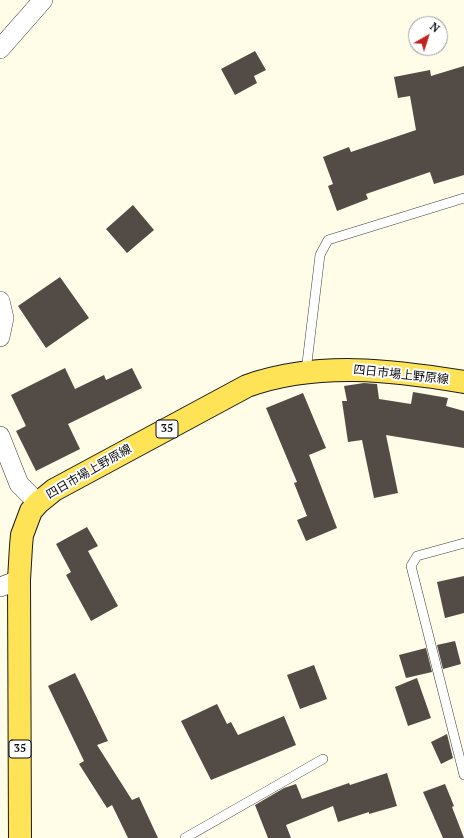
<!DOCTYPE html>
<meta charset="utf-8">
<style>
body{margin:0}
#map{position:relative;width:464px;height:838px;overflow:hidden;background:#fffce7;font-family:"PT Serif",serif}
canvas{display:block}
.north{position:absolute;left:408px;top:16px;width:40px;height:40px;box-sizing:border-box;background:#fff;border:1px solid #9d9d9d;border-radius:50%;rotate:39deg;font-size:11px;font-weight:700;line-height:16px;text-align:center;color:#0a0a0a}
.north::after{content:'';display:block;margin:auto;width:14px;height:18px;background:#bf221d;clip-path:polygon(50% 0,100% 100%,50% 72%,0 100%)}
</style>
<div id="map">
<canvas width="464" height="838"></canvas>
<div class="north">N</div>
</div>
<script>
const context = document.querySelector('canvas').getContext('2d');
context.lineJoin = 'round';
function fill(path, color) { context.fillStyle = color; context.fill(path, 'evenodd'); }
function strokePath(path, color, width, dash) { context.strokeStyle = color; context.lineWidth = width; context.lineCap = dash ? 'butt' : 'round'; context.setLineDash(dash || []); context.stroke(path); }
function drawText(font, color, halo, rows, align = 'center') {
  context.font = font + ' "PT Serif","Noto Sans JP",serif'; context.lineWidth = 4; context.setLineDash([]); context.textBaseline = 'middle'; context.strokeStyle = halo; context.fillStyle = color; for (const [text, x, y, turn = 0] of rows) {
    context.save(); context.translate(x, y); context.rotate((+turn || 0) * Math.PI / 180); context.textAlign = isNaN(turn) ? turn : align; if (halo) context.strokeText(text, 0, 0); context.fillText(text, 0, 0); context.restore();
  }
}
fill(new Path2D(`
 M 255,51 L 266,70 L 254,76 L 257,83 L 235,95 L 221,69 Z
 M 464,66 L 464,175 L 434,184 L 430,172 L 366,194 L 368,199 L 337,211 L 328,186 L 333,184 L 323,157 L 349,147 L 351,152 L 416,130 L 410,96 L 398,98 L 394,77 L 430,70 L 431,76 Z
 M 133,205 L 154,230 L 127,253 L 106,229 Z
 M 60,277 L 89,318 L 46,348 L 18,306 Z
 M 65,368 L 75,389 L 104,375 L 106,380 L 132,368 L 142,388 L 68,424 L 80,449 L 36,471 L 16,431 L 26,426 L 11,395 Z
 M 364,383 L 377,384 L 379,399 L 411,404 L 413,392 L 448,398 L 446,406 L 464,411 L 464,448 L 386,435 L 398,493 L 374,498 L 362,440 L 348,442 L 342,401 L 347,401 L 344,386 Z
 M 303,393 L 326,448 L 309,455 L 337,528 L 306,541 L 297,520 L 307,516 L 294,483 L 297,482 L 266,408 Z
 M 87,527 L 98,546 L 88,551 L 118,606 L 91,621 L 66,575 L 71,572 L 56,544 Z
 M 464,576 L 464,613 L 445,618 L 437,582 Z
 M 455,641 L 461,664 L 443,669 L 437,645 Z
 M 426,648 L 432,672 L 406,678 L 399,655 Z
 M 314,665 L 327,699 L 300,709 L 287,675 Z
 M 75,673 L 108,741 L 97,745 L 132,800 L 139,797 L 158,838 L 128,838 L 112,805 L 107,808 L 79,764 L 84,761 L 48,686 Z
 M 417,678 L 431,718 L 408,726 L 395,687 Z
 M 217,704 L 227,724 L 231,722 L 238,735 L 284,716 L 296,745 L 211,780 L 181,721 Z
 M 447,734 L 453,758 L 441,764 L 431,742 Z
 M 387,773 L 397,806 L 369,814 L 369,812 L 338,822 L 333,806 L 286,825 L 291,838 L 268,838 L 255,805 L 284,788 L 296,784 L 302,799 L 349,783 L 350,785 Z
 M 445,784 L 454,806 L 452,807 L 464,838 L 443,838 L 423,792 Z`), '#534c46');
const lane = new Path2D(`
 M 306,371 L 320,255 L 328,240 L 464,198
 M 464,543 L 417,556 L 411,566 L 464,775
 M 185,838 L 323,759`);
const street = new Path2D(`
 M 0,49 L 43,0
 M 0,301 L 4,318 L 0,337
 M 0,436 L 19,484 L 38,503
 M 0,587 L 19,580`);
const primary = new Path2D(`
 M 20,838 L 19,580 L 21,546 L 22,535 L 31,511 L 38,503 L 54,490 L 247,386 C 317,361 392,370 464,382`);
strokePath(lane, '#3d3d3d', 10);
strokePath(street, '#3d3d3d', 20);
strokePath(primary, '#1b1b1b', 24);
strokePath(lane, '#fff', 9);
strokePath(street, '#fff', 19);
strokePath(primary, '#ffe357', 22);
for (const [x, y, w] of [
 [167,429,22],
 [20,749,22]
]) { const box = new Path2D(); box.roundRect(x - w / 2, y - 9, w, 18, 3); context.fillStyle = '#fff'; context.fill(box); strokePath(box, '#0a0a0a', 1); }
drawText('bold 11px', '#0a0a0a', null, [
 ["35",167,429],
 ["35",20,749]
]);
drawText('12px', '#0a0a0a', '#fff', [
 ["四日市場上野原線",401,375,6],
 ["四日市場上野原線",89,472,-30]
]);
</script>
